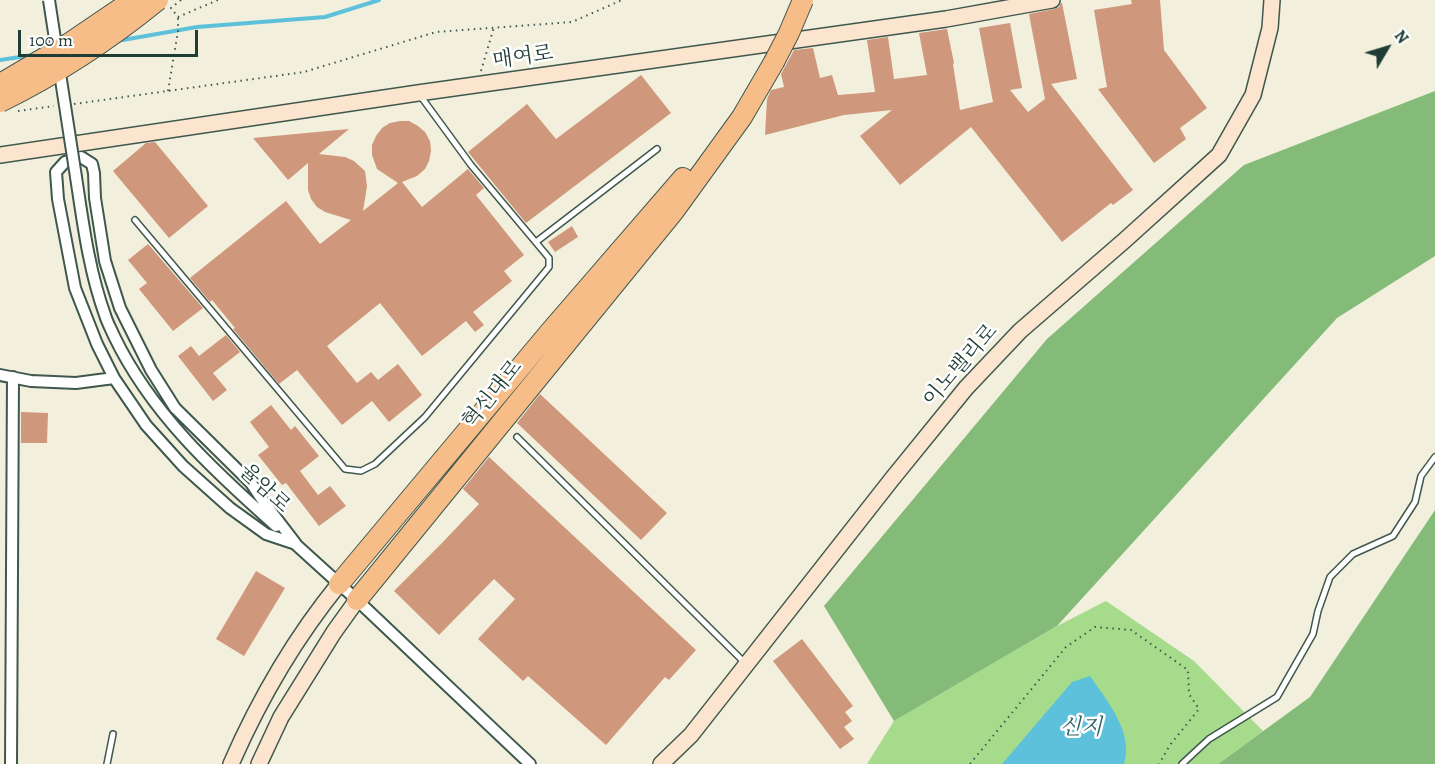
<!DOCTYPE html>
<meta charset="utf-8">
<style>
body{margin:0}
#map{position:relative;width:1435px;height:764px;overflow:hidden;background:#f2efdc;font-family:Alegreya,serif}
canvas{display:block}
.north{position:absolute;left:1357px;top:18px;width:60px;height:60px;-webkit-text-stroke:4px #fff;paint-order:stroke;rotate:52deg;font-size:16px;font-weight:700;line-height:24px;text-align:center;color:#1f3d34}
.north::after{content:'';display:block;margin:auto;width:21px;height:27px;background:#1f3d34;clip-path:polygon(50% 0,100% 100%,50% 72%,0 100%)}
.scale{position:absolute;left:18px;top:30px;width:180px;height:27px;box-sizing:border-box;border:3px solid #1f3d34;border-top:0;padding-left:8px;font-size:18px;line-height:21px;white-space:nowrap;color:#1f3d34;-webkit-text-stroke:4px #fff;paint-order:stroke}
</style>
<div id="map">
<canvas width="1435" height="764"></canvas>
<div class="north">N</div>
<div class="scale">100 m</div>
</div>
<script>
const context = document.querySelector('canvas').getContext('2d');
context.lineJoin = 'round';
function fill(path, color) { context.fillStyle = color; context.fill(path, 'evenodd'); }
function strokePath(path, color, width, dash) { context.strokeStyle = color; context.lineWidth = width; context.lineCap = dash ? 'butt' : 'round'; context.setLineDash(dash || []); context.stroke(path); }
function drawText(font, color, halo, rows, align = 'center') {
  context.font = font + ' Alegreya,"Noto Serif KR",serif'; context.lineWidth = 5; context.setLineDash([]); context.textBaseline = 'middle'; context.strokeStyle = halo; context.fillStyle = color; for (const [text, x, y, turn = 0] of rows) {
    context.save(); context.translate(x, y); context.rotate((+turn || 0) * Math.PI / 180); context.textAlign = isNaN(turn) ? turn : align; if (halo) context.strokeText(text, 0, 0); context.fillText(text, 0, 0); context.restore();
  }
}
fill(new Path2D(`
 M 1106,601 L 1194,661 L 1263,731 L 1218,764 L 867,764 L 894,721 L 1057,626 Z`), '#a6db8c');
fill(new Path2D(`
 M 1435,91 L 1435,256 L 1337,318 L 1057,626 L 894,721 L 824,606 L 1047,339 L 1244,165 Z
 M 1435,510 L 1435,764 L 1218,764 L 1310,697 Z`), '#84bb78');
fill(new Path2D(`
 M 1090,676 C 1107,701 1134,732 1124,764 L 1002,764 L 1072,682 Z`), '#5ec1dc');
strokePath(new Path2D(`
 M 117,41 L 197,27 L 325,17 L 379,0
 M 0,60 L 33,55`), '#5ec1dc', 4);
fill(new Path2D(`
 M 1131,0 L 1160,0 L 1164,50 L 1207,108 L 1180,128 L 1186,139 L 1154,163 L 1098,89 L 1107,87 L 1094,10 L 1132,4 Z
 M 1061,3 L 1062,3 L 1077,79 L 1051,84 L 1133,190 L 1113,205 L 1111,203 L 1062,242 L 971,127 L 900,185 L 860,136 L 892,110 L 844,115 L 765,135 L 767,99 L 771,90 L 784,87 L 781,74 L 794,50 L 813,48 L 820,78 L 832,75 L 838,95 L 875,92 L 867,40 L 888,37 L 894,79 L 927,75 L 919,33 L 947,29 L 954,63 L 953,64 L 960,110 L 993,102 L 979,28 L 1010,23 L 1022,88 L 1010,90 L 1028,112 L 1045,99 L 1029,14 L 1054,9 L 1059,7 Z
 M 641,75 L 671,113 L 526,223 L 468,152 L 527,104 L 556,139 Z
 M 400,121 L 409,121 L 418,126 L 425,132 L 430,141 L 431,151 L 429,161 L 425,169 L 417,176 L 402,182 L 422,207 L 468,169 L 484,188 L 476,195 L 524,255 L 504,271 L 512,281 L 473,312 L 484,325 L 475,332 L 466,321 L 422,356 L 380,303 L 327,346 L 357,383 L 371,372 L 378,380 L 398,364 L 422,395 L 389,422 L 372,401 L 342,425 L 297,370 L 279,384 L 233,329 L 235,328 L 212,300 L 210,302 L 190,278 L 286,201 L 320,244 L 351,220 L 325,212 L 317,207 L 311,199 L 308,190 L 308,163 L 288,180 L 253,138 L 349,129 L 319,154 L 345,157 L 354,161 L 365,171 L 367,186 L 363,211 L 398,183 L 377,169 L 372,155 L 372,145 L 376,136 L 382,128 L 390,123 Z
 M 155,142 L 208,206 L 169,238 L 113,171 L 146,143 Z
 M 572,226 L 578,237 L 555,252 L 548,242 Z
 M 148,244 L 203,308 L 173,331 L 139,289 L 147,283 L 128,260 Z
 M 226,335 L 240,352 L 213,373 L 227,390 L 213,401 L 178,356 L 191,346 L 199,356 Z
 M 540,394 L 667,513 L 641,540 L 517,423 Z
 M 271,405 L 291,430 L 295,426 L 319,456 L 300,471 L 318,495 L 330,486 L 346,506 L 319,526 L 286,483 L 282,485 L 258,455 L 269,447 L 250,422 Z
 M 21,412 L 48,413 L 47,443 L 21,443 Z
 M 489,457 L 696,650 L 669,680 L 665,677 L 606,745 L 528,676 L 523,681 L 478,639 L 515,599 L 494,579 L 439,635 L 394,591 L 442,543 L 479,504 L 463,489 Z
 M 256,571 L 285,588 L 244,656 L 216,639 Z
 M 802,639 L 853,706 L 845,712 L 852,721 L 844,727 L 854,739 L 840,749 L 773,661 Z`), '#cf977b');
const lane = new Path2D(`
 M 135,220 L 345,469 L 361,471 L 375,464 L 425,417 L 549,267 L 549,258 L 471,165 L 419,94
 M 536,242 L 657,149
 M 517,437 L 746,664
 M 107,764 L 113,734
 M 1182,764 L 1209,739 L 1277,697 L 1313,634 L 1318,611 L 1330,577 L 1353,554 L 1393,536 L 1415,502 L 1421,476 L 1435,457`);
const street = new Path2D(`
 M 81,157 L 92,164 L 94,173 L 95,198 L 105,261 L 120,308 L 151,370 L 175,408 L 251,483 L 263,501 L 296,544 L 266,534 L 230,508 L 183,466 L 146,425 L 114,378 L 97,344 L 75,288 L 58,199 L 56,172 L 65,162 Z
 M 76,177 C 83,223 89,271 105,315 C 107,322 111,329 114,336 C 151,413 213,470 276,526
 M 0,375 L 31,381 L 76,383 L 114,378
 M 292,541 L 357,600 L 530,764
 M 11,764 L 13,377`);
const secondary = new Path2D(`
 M 0,155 L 418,93 L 946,19 L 1052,0
 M 231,764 C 259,700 295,638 339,584
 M 259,764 L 281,717 L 334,632 L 357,600
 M 661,764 L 691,735 L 892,479 L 966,388 L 1020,331 L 1125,240 L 1219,155 L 1253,95 L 1270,28 L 1272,0`);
const highway = new Path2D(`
 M 339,584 L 549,333 L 683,178
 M 357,600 L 674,211 L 742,117 L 774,62`);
strokePath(lane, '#3f584d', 8);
strokePath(street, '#3f584d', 14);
strokePath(secondary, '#3f584d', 18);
strokePath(highway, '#3f584d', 22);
strokePath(new Path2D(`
 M 181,0 L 171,8 L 178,17 L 218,0
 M 481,71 L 494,27
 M 168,91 L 178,31 L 178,17
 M 74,104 L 304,72 L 436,32 L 572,22 L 622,0
 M 18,111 L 54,106
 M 970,764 L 1066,647 L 1095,627 L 1131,630 L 1188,670 L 1189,694 L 1199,709 L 1170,745 L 1159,764`), '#3f584d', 2, [1.5, 4.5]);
strokePath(lane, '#fff', 5);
strokePath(street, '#fff', 10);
strokePath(secondary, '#fce5cf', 15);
strokePath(highway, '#f7bd88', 20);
const streetBridge = new Path2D(`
 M 49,0 L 57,52
 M 59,67 L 76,177`);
const highwayBridge = new Path2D(`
 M 774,62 L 789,33 L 803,0
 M 0,84 L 68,44 L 133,0
 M 0,102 C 57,74 109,40 158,0`);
strokePath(streetBridge, '#3f584d', 14, []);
strokePath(highwayBridge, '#3f584d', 22, []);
strokePath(streetBridge, '#fff', 10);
strokePath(highwayBridge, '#f7bd88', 20);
drawText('21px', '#1f3d34', '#fff', [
 ["매여로",523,58,-8],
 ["이노밸리로",961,366,-49],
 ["혁신대로",493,395,-51],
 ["율암로",264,489,43]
]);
drawText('italic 22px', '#326566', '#fff', [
 ["신지",1081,729]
]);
</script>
